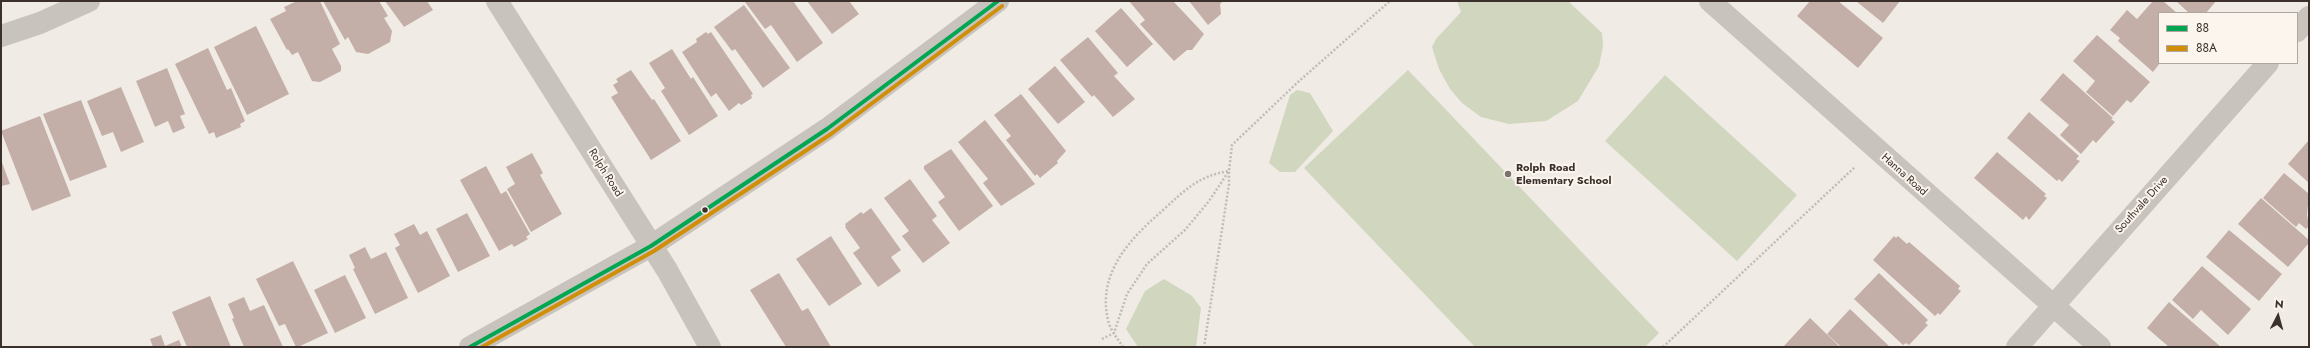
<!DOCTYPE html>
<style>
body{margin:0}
#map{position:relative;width:2310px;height:348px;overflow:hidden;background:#f0ebe5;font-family:Jost,sans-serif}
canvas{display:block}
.frame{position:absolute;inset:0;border:2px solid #3b302b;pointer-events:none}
.legend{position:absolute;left:2158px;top:12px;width:140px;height:52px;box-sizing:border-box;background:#fbf5ee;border:1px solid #aea6a0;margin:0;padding:5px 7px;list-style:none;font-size:12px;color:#3b302b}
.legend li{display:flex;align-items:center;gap:8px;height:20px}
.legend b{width:20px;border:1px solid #aea6a0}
.north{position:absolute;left:2258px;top:296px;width:40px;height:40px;-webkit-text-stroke:3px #fbf5ee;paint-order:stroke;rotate:6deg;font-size:11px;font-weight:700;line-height:16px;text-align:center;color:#3b302b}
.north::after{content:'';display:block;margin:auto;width:14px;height:18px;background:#3b302b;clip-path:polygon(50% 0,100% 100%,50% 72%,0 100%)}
</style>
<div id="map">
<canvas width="2310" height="348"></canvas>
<div class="frame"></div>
<ul class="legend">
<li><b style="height:5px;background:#00a651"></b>88</li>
<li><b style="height:5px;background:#d18e09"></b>88A</li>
</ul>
<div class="north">N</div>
</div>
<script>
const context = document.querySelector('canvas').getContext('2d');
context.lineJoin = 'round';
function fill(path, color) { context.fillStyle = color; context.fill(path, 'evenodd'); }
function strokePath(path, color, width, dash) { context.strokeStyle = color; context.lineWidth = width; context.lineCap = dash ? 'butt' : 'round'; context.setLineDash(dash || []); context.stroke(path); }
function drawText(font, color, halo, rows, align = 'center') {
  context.font = font + ' Jost,sans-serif'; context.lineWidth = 4; context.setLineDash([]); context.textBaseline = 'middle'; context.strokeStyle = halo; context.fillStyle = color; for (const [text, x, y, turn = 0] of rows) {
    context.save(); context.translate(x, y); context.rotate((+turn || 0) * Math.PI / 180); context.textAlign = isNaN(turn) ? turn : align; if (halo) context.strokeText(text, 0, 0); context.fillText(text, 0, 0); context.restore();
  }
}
fill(new Path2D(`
 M 1457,1 L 1568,1 L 1602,33 L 1603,46 L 1599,66 L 1578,101 L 1546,121 L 1509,124 L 1481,117 L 1462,103 L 1450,89 L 1439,69 L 1432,47 L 1436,39 L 1461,12 Z
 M 1408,70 L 1659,333 L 1645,347 L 1475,347 L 1304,168 Z
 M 1665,75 L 1797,195 L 1737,261 L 1605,141 Z
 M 1297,90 L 1310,93 L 1333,131 L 1295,172 L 1280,172 L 1269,163 L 1290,95 Z
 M 1164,279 L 1192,296 L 1201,308 L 1196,347 L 1138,347 L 1126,329 L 1145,291 Z`), '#d1d6bf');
fill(new Path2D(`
 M 297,1 L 320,1 L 340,44 L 332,49 L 341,66 L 341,71 L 320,82 L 312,81 L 298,52 L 292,55 L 288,49 L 287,50 L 270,19 L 286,11 L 284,7 Z
 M 323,1 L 379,1 L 388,16 L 384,18 L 392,31 L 390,42 L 368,54 L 356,52 L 348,37 L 345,40 Z
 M 385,1 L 427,1 L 433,10 L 404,27 Z
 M 746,1 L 793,1 L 823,43 L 797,62 L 771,25 L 765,29 L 745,2 Z
 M 807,1 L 849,1 L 859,14 L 832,34 Z
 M 1129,1 L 1173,1 L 1204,34 L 1192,50 L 1187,50 L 1174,61 L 1140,24 L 1145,20 Z
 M 1189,1 L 1223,1 L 1220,4 L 1221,14 L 1208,25 Z
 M 1810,1 L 1838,1 L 1883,38 L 1858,68 L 1797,16 Z
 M 1856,1 L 1900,1 L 1883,23 Z
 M 2153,1 L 2163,1 L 2177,13 L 2159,13 L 2160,63 L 2153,72 L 2118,41 L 2120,38 L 2110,30 L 2127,10 L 2137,19 Z
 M 2176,1 L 2216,1 L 2206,13 L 2189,13 Z
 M 744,5 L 790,68 L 763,88 L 735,49 L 732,51 L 714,27 Z
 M 1121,8 L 1153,44 L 1127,67 L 1095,31 Z
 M 256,26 L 289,94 L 247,115 L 214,47 Z
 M 706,32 L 708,34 L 711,32 L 753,94 L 751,95 L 752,98 L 741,105 L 739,103 L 729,111 L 716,93 L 711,97 L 682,52 L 697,42 L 696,39 Z
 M 2097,35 L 2150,82 L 2131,103 L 2127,100 L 2113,116 L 2086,92 L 2095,81 L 2073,61 Z
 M 1088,37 L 1118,73 L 1114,76 L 1135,99 L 1113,117 L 1094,95 L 1092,97 L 1060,60 Z
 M 208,48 L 227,90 L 231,88 L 245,121 L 240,124 L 241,127 L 216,138 L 214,132 L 209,134 L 175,64 Z
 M 672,49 L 691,79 L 693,77 L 718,116 L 689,135 L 661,91 L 665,88 L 649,63 Z
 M 1055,66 L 1085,102 L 1058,124 L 1028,89 Z
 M 167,68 L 185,114 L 180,116 L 185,128 L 173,133 L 168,121 L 155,127 L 136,81 Z
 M 631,70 L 652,100 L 654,99 L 681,141 L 651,160 L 611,97 L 618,93 L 613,85 L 618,82 L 616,79 Z
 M 2063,73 L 2113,118 L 2111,119 L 2115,122 L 2096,143 L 2093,140 L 2081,154 L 2060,135 L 2069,125 L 2040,100 Z
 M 121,87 L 144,142 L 121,152 L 113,132 L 102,136 L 87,101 Z
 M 1021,94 L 1066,151 L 1057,161 L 1058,163 L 1040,178 L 1037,174 L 1035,176 L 1006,140 L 1011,136 L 994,115 Z
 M 81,100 L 107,167 L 70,181 L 43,114 Z
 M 2029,112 L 2079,156 L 2076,159 L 2080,161 L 2062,182 L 2059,179 L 2057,181 L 2007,138 Z
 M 40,116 L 71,196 L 32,211 L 1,131 Z
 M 985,120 L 1035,184 L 1001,206 L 983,183 L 988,179 L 958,142 Z
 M 2309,140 L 2309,183 L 2288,164 Z
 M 951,149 L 993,206 L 959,231 L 938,202 L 945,197 L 924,169 L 924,166 Z
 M 1997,152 L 2046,194 L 2044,196 L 2047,198 L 2029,220 L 2026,216 L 2023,220 L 1974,178 Z
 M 532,153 L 543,173 L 540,175 L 562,214 L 531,232 L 507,189 L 515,184 L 506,167 Z
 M 1,160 L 10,184 L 1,186 Z
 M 486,166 L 501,194 L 506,191 L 530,234 L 526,237 L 528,239 L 514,247 L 512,244 L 499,251 L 460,180 Z
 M 2284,173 L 2309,194 L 2307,215 L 2309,226 L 2306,229 L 2299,223 L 2296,227 L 2263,198 Z
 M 910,179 L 937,216 L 932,220 L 950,243 L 923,263 L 902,236 L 909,231 L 884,198 Z
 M 2261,198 L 2309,240 L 2309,243 L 2288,267 L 2238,224 Z
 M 871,208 L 901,250 L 891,257 L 901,271 L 878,287 L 853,253 L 860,248 L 845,227 L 846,226 L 845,224 L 861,212 L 863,214 Z
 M 467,213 L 490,256 L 458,272 L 436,229 Z
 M 414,224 L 420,235 L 427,231 L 450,276 L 418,293 L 395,248 L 400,245 L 394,234 Z
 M 2229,230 L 2282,274 L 2259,301 L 2206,257 Z
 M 831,236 L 862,284 L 829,306 L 796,259 Z
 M 1894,236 L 1896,238 L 1898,236 L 1907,244 L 1909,242 L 1960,286 L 1958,289 L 1961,291 L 1940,315 L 1938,313 L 1935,316 L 1873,260 Z
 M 365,247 L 371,259 L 386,252 L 408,298 L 375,314 L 353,269 L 355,268 L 349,255 Z
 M 293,261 L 328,333 L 298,347 L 296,347 L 285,324 L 279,326 L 256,279 Z
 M 2202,266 L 2251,309 L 2228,335 L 2201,310 L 2193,319 L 2172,300 Z
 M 779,273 L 802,311 L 808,308 L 831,347 L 786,347 L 750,290 Z
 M 1879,273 L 1928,320 L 1925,323 L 1928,325 L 1909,345 L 1906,343 L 1903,345 L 1854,299 Z
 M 345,275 L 366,318 L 335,333 L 314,290 Z
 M 210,296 L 231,347 L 187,347 L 172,312 Z
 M 244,297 L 250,311 L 264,305 L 283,347 L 244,347 L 232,319 L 234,318 L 228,304 Z
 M 2169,302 L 2221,347 L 2169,347 L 2147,328 Z
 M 1850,309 L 1890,347 L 1841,347 L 1827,334 Z
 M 1810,318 L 1840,347 L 1783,347 Z
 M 161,335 L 165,346 L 179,340 L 182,347 L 153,347 L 150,339 Z`), '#c3afa7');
strokePath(new Path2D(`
 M 1102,339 L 1114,333 L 1127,294 L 1147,264 L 1185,230 L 1209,201 L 1229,171 L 1229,184 L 1204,347
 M 1123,347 C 1118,339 1110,330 1108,320 C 1097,273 1130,239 1162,211 C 1185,190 1198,176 1229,171 L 1232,145 L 1298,82 L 1390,1
 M 1663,347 L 1855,167`), '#c2bbb6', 2.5, [2, 2]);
strokePath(new Path2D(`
 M 497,1 L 667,270 L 710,347
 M 1710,1 L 2100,347
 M 2297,31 L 2309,17
 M 1,36 L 40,23 L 89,1
 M 470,347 L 651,246 L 827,129 L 998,1
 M 2017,347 L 2268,63`), '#c9c3be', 22);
strokePath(new Path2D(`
 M 470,347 L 651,246 L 827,129 L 998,1`), '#00a651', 4);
strokePath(new Path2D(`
 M 482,347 L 654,251 L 831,134 L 1002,6`), '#d18e09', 4);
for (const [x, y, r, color] of [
 [1508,174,4,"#7a716c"],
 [705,210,3.5,"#3b302b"]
]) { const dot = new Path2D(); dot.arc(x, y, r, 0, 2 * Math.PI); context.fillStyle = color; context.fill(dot); strokePath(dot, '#fbf5ee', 1.5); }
drawText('bold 11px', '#3b302b', '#fbf5ee', [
 ["Rolph Road",1516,168],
 ["Elementary School",1516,181]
], 'left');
drawText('11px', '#3b302b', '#fbf5ee', [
 ["Rolph Road",605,173,58],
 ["Hanna Road",1904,175,42],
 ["Southvale Drive",2142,205,-48]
]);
</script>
